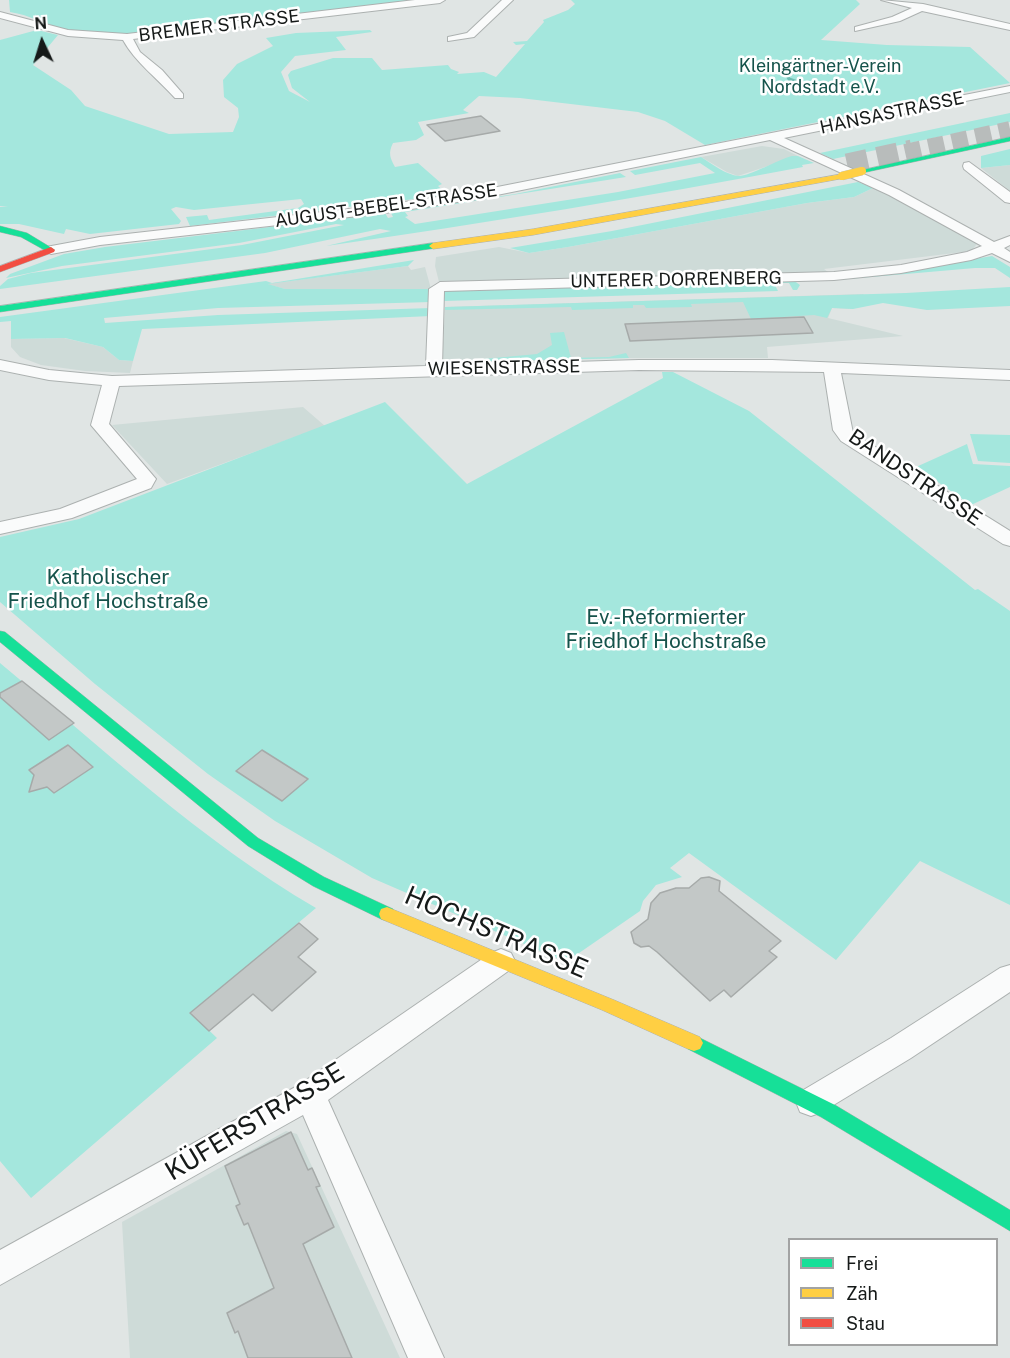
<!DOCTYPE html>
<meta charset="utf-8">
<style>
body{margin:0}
#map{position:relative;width:1010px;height:1358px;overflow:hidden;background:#e0e5e4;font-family:"Public Sans",sans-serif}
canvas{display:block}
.legend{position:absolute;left:788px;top:1238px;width:210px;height:108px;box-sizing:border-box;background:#fff;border:2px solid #a2a3a3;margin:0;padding:8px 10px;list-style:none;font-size:18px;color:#161a19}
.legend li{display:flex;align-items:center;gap:12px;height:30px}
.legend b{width:30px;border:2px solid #a2a3a3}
.north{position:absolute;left:12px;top:12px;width:60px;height:60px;-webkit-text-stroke:4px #fff;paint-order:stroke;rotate:356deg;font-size:16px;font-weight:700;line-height:24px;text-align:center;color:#161a19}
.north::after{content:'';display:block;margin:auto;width:21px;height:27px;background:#161a19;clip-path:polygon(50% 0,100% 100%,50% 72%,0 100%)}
</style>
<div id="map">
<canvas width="1010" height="1358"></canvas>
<ul class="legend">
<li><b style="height:8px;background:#16e098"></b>Frei</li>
<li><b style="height:8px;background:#ffcf43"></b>Zäh</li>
<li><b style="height:8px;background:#f24e42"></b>Stau</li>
</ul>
<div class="north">N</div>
</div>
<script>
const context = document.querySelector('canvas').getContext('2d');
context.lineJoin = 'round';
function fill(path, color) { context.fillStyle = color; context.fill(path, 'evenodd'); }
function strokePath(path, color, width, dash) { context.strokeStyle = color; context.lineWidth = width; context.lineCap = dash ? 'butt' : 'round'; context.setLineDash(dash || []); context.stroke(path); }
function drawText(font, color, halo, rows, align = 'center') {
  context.font = font + ' "Public Sans",sans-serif'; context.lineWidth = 5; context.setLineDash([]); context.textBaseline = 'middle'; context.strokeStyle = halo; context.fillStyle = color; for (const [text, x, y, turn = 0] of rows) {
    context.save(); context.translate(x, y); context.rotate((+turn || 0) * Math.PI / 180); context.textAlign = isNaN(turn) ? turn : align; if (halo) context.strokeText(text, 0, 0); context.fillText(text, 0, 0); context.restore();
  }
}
fill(new Path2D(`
 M 762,146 L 784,149 L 798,156 L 738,176 L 727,172 L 701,157 Z
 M 1010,165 L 1010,191 L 981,168 Z
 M 873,188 L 927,213 L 977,244 L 972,250 L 963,252 L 824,269 L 828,272 L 439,282 L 435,266 L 436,257 L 499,247 L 529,253 L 568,247 L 807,203 L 854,197 Z
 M 408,266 L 411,270 L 425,267 L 431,289 L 285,289 L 266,284 Z
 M 864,294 L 853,309 L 832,308 L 828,318 L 903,336 L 767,347 L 768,358 L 629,358 L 442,363 L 445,307 Z
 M 64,338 L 103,347 L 119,360 L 133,361 L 130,373 L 85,371 L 41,365 L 20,357 L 11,347 L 11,339 Z
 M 303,407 L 325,426 L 167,484 L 112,425 Z
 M 286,1131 L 297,1134 L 400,1358 L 130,1358 L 122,1222 Z`), '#cedbd8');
fill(new Path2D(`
 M 9,0 L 417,0 L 127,35 C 106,34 86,34 65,29 C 46,25 30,15 10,12 Z
 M 571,0 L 856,0 L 860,4 L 821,40 L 887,45 L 970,47 L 1010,83 L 705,145 L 665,121 L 638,112 L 520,98 L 479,96 L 463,110 L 469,113 L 418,122 L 424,135 L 416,140 L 393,143 C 388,153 390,158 395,167 L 418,163 L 442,184 L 438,186 L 448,195 L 190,226 L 186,217 L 207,215 L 209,220 L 298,208 L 304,204 L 301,199 L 194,210 L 176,207 L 171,209 L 181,221 L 179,224 L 90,234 L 66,229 L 64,234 L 19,224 L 0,224 L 0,207 L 8,207 L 0,206 L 0,40 L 37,30 L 58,35 L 33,65 L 71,90 L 85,106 L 169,134 L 233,132 L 239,117 L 238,108 L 224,97 L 223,80 L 237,64 L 273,46 L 266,38 L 296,33 L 370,30 L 372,32 L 336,37 L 346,50 L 295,56 L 281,72 L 289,91 L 310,102 L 292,88 L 288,75 L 291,71 L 333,58 L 372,58 L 382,70 L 448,65 L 451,69 L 459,72 L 457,74 L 484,72 L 496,77 L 525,44 L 516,45 L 513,42 L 527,41 L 544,22 L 543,20 L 568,10 L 575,4 Z
 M 1010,113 L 1010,122 L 833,159 L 820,153 Z
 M 1010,149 L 1010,165 L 981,168 L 981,156 Z
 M 792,156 L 798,156 L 814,163 L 802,165 L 803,167 C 645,197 486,223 326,246 L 391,231 L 380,229 L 265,253 L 0,289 L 0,286 L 8,279 L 31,273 L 242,245 L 344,225 L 336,224 L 239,243 L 62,266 L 6,278 L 10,274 L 64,254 L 105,247 L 385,213 L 388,218 L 393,217 L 391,213 L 515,194 L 620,173 L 626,177 L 405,212 L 408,216 L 405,217 L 415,224 L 618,192 L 715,173 L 700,163 L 635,175 L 630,171 L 701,157 C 712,164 726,175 739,176 C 750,176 779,159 792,156 Z
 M 858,182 L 873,188 L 854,197 L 807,203 L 568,247 L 529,253 L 510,248 L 612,231 Z
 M 992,256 L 1010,267 L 1010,278 L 995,268 L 975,268 L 825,281 L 823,279 L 934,266 Z
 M 414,260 L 408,266 L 268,284 L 285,289 L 431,289 L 431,302 L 218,308 L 104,318 L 105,323 L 218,315 L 431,308 L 431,316 L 142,329 L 133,361 L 119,360 L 103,347 L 65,338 L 11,339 L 11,321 L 0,322 L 0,317 L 266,281 L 272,283 Z
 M 793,280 L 800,285 L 797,290 L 793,290 L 789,283 L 774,283 L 778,291 L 444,301 L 444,292 L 452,289 Z
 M 1010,287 L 1010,306 L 927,310 L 883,303 L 853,309 L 832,308 L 827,318 L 814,315 L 751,319 L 743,302 L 691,304 L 692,307 L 646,308 L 644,305 L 633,305 L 633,308 L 572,310 L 571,307 L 445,310 L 445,307 L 906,293 Z
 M 564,332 L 571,358 L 609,357 L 626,353 L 629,358 L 451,362 L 537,354 L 552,345 L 550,333 Z
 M 662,372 L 673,372 L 749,411 L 975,590 L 978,589 L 1010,611 L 1010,905 L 920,861 L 836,960 L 689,853 L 670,868 L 682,877 L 656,885 L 643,901 L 640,911 L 566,962 L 372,878 L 275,821 L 208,774 L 95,684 L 0,602 L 0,537 L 79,519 L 385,402 L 467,484 L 663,378 Z
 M 970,434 L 1010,435 L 1010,463 L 978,461 Z
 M 967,444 L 973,464 L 1010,466 L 1010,487 L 971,505 L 916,467 Z
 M 0,663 C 102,748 201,841 316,908 L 191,1013 L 217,1038 L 31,1198 L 0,1161 Z`), '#a4e7dd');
strokePath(new Path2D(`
 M 772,69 L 785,72 L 789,79 L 818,89`), '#6ebdb3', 3);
const building = new Path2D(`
 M 481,116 L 500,131 L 445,141 L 427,125 Z
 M 804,317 L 813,333 L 630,341 L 625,324 Z
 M 22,681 L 47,701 L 74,723 L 49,740 L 0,697 L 0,693 Z
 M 68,745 L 93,767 L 54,793 L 47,787 L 29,792 L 34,775 L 29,770 Z
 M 262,750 L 308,779 L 282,801 L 236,771 Z
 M 709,877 L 720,881 L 719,891 L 781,941 L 769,951 L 777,957 L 731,997 L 724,990 L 710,1001 L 657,952 L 649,946 L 641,947 L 634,943 L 631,932 L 648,919 L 651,903 L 660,893 L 676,888 L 689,888 L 701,878 Z
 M 299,923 L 318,939 L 298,957 L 316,972 L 272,1011 L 253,994 L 209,1031 L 190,1013 Z
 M 291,1132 L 308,1170 L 312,1168 L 320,1186 L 316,1187 L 334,1227 L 303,1244 L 352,1358 L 248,1358 L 238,1331 L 235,1333 L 227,1313 L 274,1288 L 248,1223 L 244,1225 L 236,1206 L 240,1204 L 225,1166 Z`);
fill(building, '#c3c8c7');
strokePath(building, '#a6aaa9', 1.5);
strokePath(new Path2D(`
 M 905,152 L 1010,129`), '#b8bcbb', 16, [16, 8]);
strokePath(new Path2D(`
 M 847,164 L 912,150`), '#b8bcbb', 21, [21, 10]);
const street = new Path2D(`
 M 415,0 L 445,0 L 440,3 L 133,39 L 140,52 L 162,70 L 183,94 L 183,98 L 175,98 C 158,79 135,62 123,40 L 68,36 L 0,18 L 0,12 L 68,30 L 127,34 Z
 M 502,0 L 513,0 L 474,37 L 448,41 L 448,37 L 467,33 Z
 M 881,0 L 923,4 L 1010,24 L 1010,30 L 922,11 L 900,21 L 855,31 L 855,27 L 892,17 L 912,8 Z
 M 1010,86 L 1010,92 L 784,138 L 899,190 L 994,242 L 1010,236 L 1010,245 L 1004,248 L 1010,252 L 1010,262 L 992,253 L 971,260 L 901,273 L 834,280 L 444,291 L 442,366 L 639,360 L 772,360 L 1010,370 L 1010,380 L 841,373 L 853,433 L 1010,531 L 1010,546 L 1003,544 L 841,441 L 833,430 L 824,372 L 639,370 L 119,386 L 109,424 L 156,479 L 151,488 L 72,518 L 0,534 L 0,522 L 60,509 L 137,479 L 91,425 L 102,385 L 49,380 L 0,370 L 0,360 L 49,370 L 112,376 L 426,366 L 429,289 L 440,282 L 834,272 L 901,265 L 967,252 L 982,246 L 889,195 L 770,140 L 477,199 L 385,213 L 100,245 L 51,254 L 44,250 L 46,247 L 100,237 L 385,205 L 477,191 Z
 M 969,162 L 1010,192 L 1010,203 L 1005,202 L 964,169 L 963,166 L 964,163 Z
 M 501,949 L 511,953 L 515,961 L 511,969 L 328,1100 L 444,1358 L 408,1358 L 303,1115 L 0,1285 L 0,1250 L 299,1085 L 491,953 Z
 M 1010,965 L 1010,992 L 911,1058 L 822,1112 L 811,1116 L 800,1112 L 796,1102 L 800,1092 L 891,1038 L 1000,968 Z`);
const fast = new Path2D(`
 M 1010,137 L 1010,141 L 862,173 L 858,171 Z
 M 0,226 L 27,233 L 55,250 L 48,252 L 21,237 L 0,232 Z
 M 433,243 L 437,246 L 436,248 L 0,312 L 0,306 Z
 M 0,631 L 5,632 L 258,838 L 324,877 L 393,909 L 395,914 L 393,919 L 387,921 L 381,919 L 313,886 L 248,846 L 0,642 Z
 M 694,1035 L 835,1105 L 1010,1210 L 1010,1231 L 821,1117 L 688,1049 L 685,1043 L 688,1037 Z`);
const slow = new Path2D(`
 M 842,174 L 846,176 L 845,178 L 533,235 L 433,249 L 429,246 L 433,243 L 533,229 Z
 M 387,907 L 614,1000 L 700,1037 L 703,1043 L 700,1049 L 694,1051 L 688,1049 L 602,1010 L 381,919 L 379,914 L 381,909 Z`);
const jam = new Path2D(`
 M 51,247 L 55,250 L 54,252 L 0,272 L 0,266 Z`);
strokePath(street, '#acb1b0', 2);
strokePath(fast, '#acb1b0', 1);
strokePath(slow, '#acb1b0', 1);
strokePath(jam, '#acb1b0', 1);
fill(street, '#fafbfb');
fill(fast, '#16e098');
fill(slow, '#ffcf43');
fill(jam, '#f24e42');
const slowBridge = new Path2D(`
 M 842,176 L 862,171`);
strokePath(slowBridge, '#bcbfbf', 9, []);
strokePath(slowBridge, '#ffcf43', 8);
drawText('18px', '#161a19', '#fff', [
 ["BREMER STRASSE",219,26,-7],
 ["HANSASTRASSE",892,113,-12],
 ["AUGUST-BEBEL-STRASSE",386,206,-8],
 ["UNTERER DORRENBERG",676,280,-1],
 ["WIESENSTRASSE",504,368,-1]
]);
drawText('18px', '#15534b', '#fff', [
 ["Kleingärtner-Verein",820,66],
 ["Nordstadt e.V.",820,87]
]);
drawText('21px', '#161a19', '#fff', [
 ["BANDSTRASSE",915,478,34]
]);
drawText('21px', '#15534b', '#fff', [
 ["Katholischer",108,578],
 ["Friedhof Hochstraße",108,602],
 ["Ev.-Reformierter",666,618],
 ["Friedhof Hochstraße",666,642]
]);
drawText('26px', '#161a19', '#fff', [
 ["HOCHSTRASSE",496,933,23],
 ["KÜFERSTRASSE",255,1122,-31]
]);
</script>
